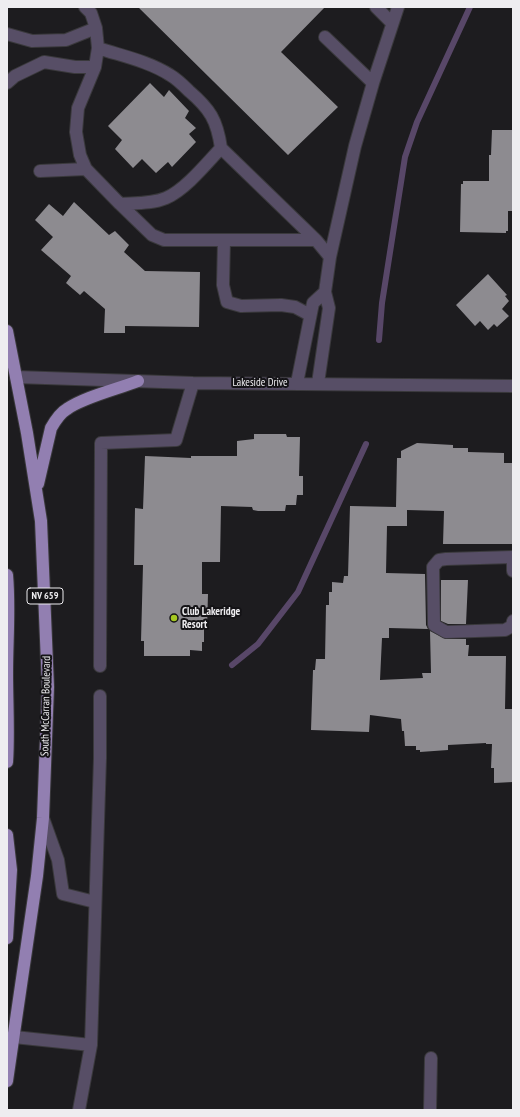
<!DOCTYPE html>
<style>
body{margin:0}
#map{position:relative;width:520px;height:1117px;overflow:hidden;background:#1d1c1f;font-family:"PT Sans Narrow",sans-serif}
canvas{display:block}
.frame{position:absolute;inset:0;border:8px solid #eeedf0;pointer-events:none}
</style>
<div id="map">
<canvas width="520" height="1117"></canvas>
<div class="frame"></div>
</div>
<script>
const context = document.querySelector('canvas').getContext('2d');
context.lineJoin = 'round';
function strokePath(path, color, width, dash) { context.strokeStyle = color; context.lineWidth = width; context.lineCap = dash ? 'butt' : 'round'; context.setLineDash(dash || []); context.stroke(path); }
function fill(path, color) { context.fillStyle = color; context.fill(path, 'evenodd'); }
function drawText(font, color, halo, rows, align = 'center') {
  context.font = font + ' "PT Sans Narrow",sans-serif'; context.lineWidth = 4; context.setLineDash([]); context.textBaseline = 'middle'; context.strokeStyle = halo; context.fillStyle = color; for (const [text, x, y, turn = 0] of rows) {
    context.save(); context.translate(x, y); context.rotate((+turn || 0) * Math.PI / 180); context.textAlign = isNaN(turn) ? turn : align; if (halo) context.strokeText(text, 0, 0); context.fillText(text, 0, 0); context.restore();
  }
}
strokePath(new Path2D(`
 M 379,340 L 382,303 L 405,157 L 417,122 L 470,7
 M 232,665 L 258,644 L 298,592 L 366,444`), '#584768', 6);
fill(new Path2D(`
 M 138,7 L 325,7 L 281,52 L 338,107 L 288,155 Z
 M 150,83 L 164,97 L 169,90 L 189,111 L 185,118 L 196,128 L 189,134 L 196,142 L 172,167 L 168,162 L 156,173 L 142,159 L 133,168 L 115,149 L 122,140 L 108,126 Z
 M 492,130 L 513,130 L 513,211 L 508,211 L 508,231 L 506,231 L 506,233 L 460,232 L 461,184 L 463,184 L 463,181 L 489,181 L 489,155 L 491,155 Z
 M 74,202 L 109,235 L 115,231 L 129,245 L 124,252 L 145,271 L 200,272 L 199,327 L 125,326 L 125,333 L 104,333 L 105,309 L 84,291 L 80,295 L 66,283 L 71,276 L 41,250 L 53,237 L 35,220 L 49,204 L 63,216 Z
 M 488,274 L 507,295 L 505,296 L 509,301 L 502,309 L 509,316 L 497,327 L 494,324 L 488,330 L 480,321 L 475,326 L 456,305 Z
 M 254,434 L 286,434 L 287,437 L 300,437 L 299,476 L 303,476 L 303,495 L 297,495 L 296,505 L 286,505 L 285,511 L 258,511 L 253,510 L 252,507 L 221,506 L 220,562 L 202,562 L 202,594 L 208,594 L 207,628 L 204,628 L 204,642 L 202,642 L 202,651 L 190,650 L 190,656 L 144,656 L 144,641 L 141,641 L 143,565 L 134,565 L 135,508 L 143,509 L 145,456 L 191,458 L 191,456 L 237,456 L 237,441 L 254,439 Z
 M 417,443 L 453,445 L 453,448 L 468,448 L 468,452 L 504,453 L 504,463 L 513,463 L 513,544 L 443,544 L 444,511 L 407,510 L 407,526 L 387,526 L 386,573 L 425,574 L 426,625 L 428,629 L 389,628 L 389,638 L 382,638 L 380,680 L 423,678 L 422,673 L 431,673 L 430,631 L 446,639 L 466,639 L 466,645 L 469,645 L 468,656 L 506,656 L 505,709 L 513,709 L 513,782 L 494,783 L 494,768 L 491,768 L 492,744 L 486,744 L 486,743 L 448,745 L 448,750 L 420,752 L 420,750 L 416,750 L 416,746 L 405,746 L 404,731 L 402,731 L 401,719 L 370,715 L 369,732 L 311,730 L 313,670 L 315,670 L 316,659 L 325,659 L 326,605 L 329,605 L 329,592 L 332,592 L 332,582 L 343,583 L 344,576 L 348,576 L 350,506 L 396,507 L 397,458 L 401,458 L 401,451 Z
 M 441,580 L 468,580 L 466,624 L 448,624 L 441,621 Z`), '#8d8b90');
const minor = new Path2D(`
 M 85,7 L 91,13 L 96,28 L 98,48 L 95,67 L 78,108 L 76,132 L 80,155 L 86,169 L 120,204 L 152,235 L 164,240 L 316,240 L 330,257
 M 376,7 L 392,23
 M 7,34 L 32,41 L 66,40 L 96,28
 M 325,37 L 373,83
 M 98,48 C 122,56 148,61 170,75 C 177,79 183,85 189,91 C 210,109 217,120 221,148 L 316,240
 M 7,83 L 15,76 L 44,62 L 75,67 L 95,67
 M 40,171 L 86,169
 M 120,204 C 135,203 152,204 166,198 C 185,190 207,163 221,148
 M 224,240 L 223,285 L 227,302 L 241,306 L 281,305 L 295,307 L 310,315
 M 16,377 L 193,383 L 513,386
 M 297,383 L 313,303 L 325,292
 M 318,383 L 329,308 L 325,292 L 330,257 L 355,146 L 373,83 L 398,7
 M 513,557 L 446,559 L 439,560 L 433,567 L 434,625 L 446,632 L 505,630 L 512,626 L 513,621
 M 513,557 L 513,571
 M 100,666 L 101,443 L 176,440 L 193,383
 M 43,818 L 58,860 L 63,894 L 95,902
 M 14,1037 L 91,1045
 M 79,1110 L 91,1045 L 100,758 L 100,696
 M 430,1110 L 431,1058`);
const major = new Path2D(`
 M 7,331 L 27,433 L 41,521 L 48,687 L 43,818 L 37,876 L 7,1081
 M 38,484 L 51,428 C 55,421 60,413 67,409 C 84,397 118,389 138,381
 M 7,575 C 10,608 7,641 7,673 C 7,703 9,733 7,762
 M 7,835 L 11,870 L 7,938`);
strokePath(minor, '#3a393c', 14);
strokePath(major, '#3a393c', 14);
strokePath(minor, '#574e66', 12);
strokePath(major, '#927fb1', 12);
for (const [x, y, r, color] of [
 [174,618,4,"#a5c822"]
]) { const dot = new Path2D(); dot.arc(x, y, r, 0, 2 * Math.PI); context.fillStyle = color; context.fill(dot); strokePath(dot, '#141316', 1.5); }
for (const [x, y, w] of [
 [45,596,36]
]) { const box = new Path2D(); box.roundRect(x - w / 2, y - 8, w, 16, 3); context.fillStyle = '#141316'; context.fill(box); strokePath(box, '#eeedf0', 1); }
drawText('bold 10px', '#eeedf0', null, [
 ["NV 659",45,596]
]);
drawText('11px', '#eeedf0', '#141316', [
 ["Lakeside Drive",260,383],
 ["South McCarran Boulevard",46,706,-89]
]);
drawText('bold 11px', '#eeedf0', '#141316', [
 ["Club Lakeridge",182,612],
 ["Resort",182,625]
], 'left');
</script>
